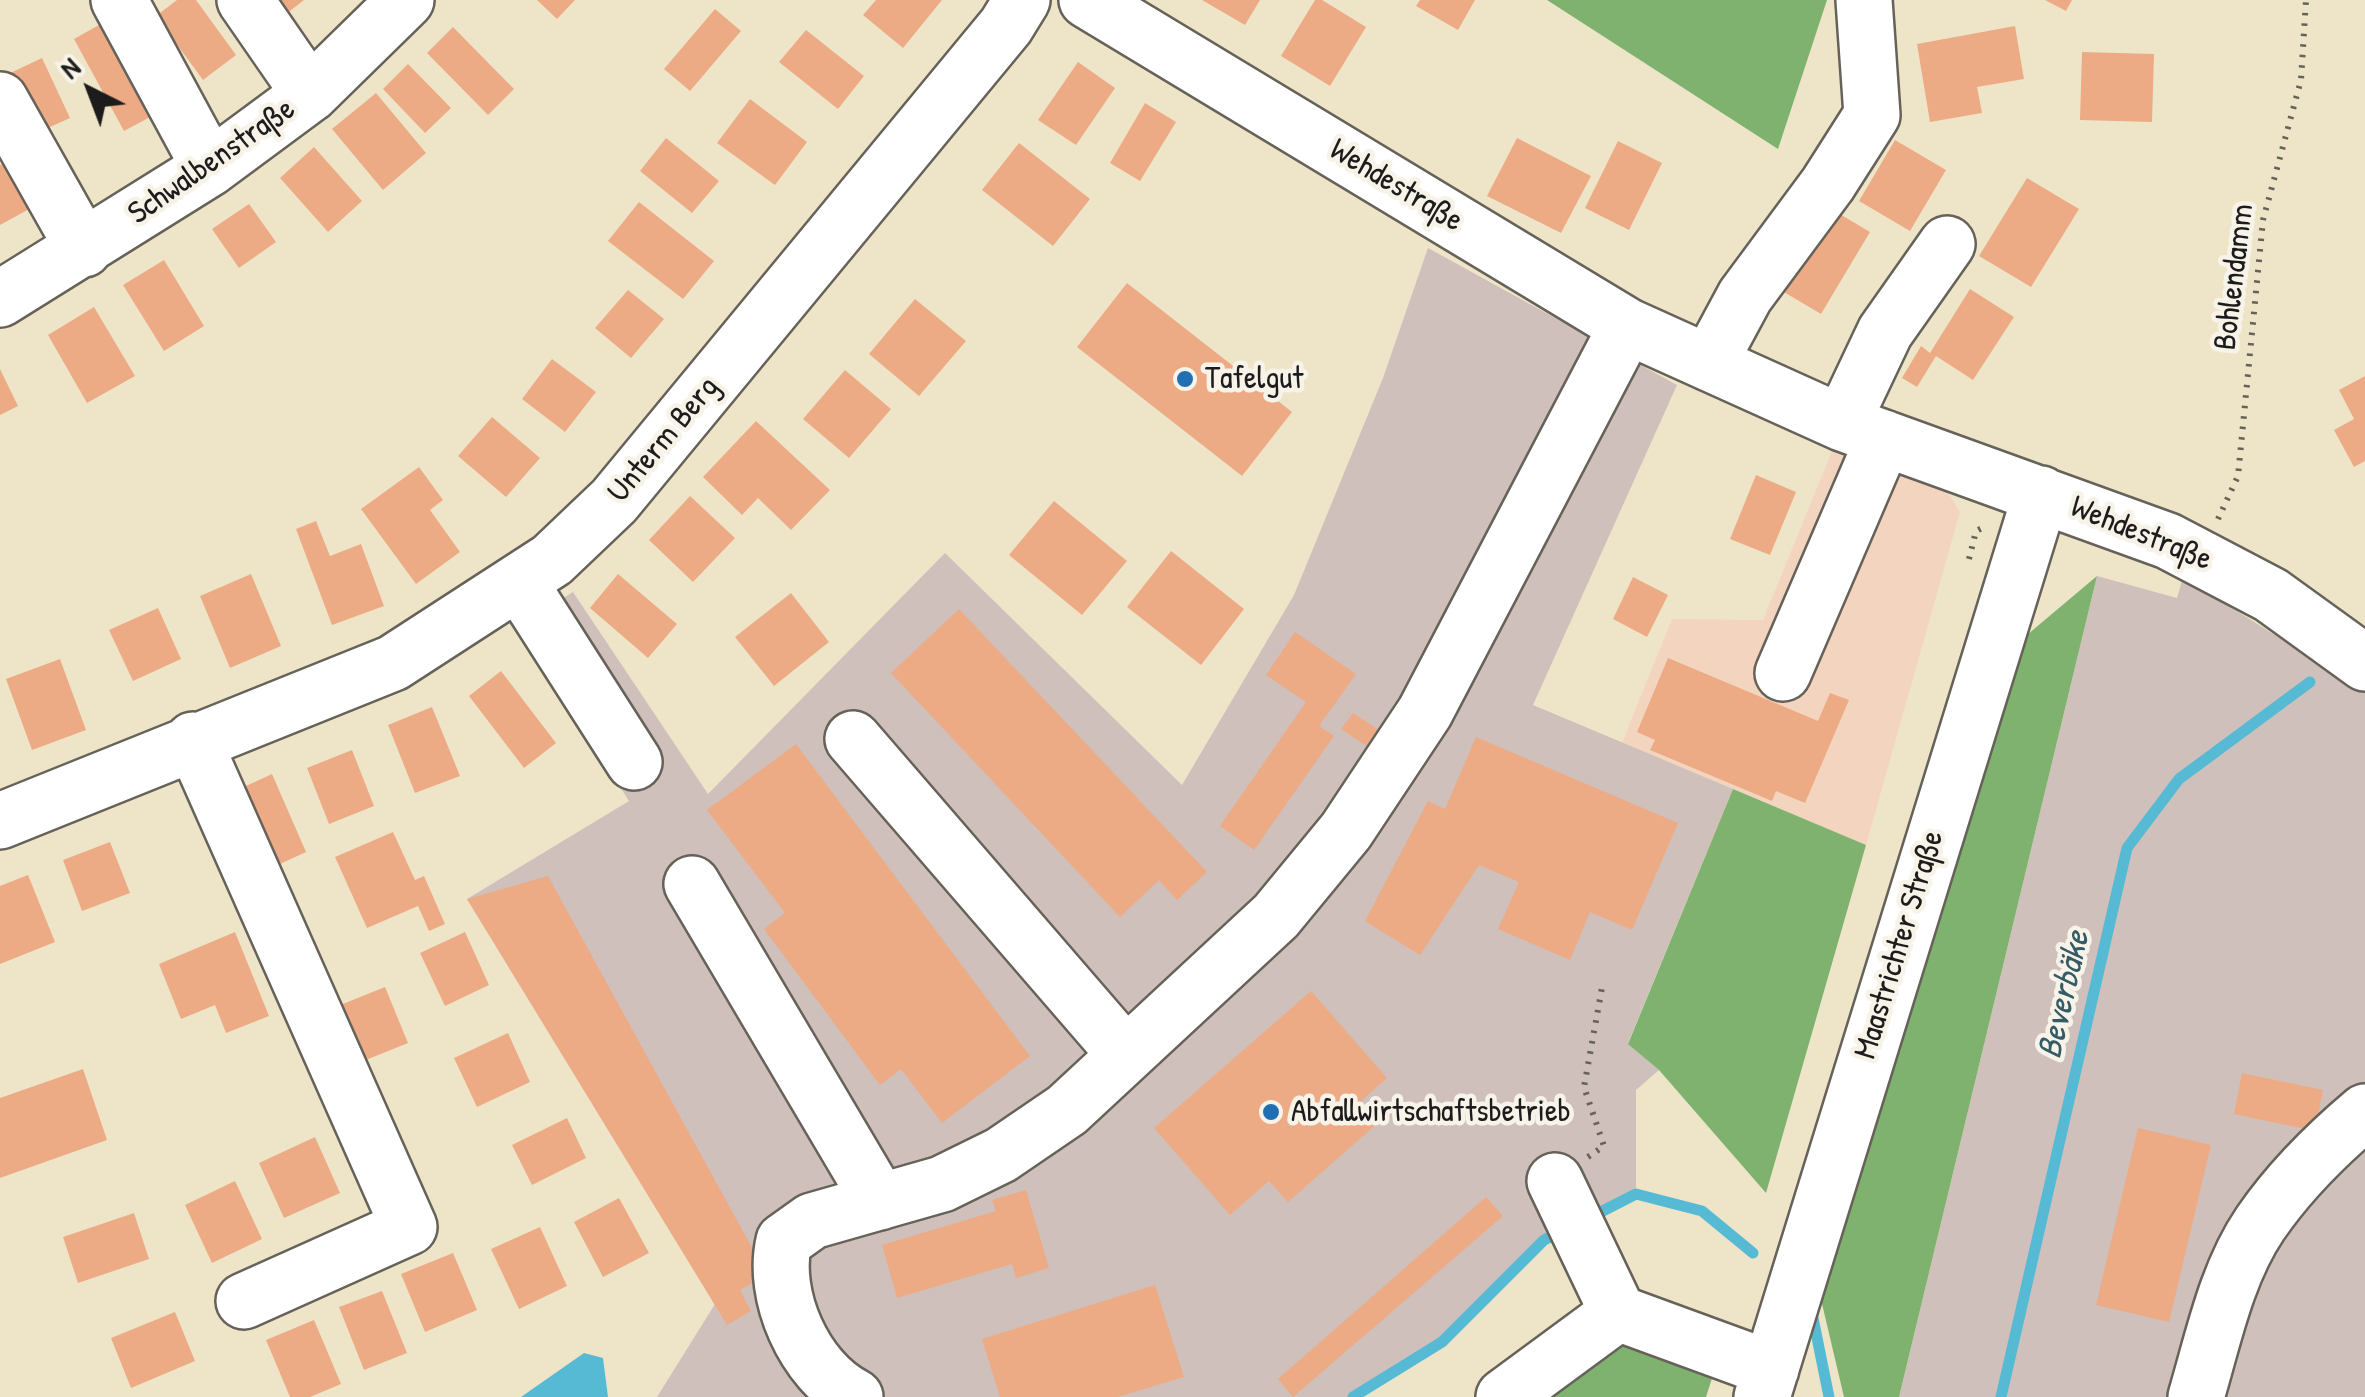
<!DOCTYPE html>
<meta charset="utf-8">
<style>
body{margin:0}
#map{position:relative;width:2365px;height:1397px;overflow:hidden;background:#eee5c9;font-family:"Patrick Hand",sans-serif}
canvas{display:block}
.north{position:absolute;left:40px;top:40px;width:100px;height:100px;-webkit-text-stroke:8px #f7f3e8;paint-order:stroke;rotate:318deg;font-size:28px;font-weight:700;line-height:40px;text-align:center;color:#1c1c1c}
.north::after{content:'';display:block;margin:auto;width:35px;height:45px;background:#1c1c1c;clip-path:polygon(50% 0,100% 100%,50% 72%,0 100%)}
</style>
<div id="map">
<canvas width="2365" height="1397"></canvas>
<div class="north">N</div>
</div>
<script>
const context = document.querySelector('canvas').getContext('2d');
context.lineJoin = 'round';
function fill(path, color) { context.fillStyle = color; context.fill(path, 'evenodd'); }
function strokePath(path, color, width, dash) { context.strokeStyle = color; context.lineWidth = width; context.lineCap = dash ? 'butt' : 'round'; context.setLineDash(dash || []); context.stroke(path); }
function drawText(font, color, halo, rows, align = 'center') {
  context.font = font + ' "Patrick Hand",sans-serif'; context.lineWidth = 9; context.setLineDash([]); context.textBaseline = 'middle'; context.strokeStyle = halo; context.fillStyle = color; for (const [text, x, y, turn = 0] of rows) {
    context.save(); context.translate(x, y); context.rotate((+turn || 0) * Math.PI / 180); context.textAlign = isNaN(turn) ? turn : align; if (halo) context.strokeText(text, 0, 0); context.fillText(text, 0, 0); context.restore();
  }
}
fill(new Path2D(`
 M 1835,444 L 1944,486 L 1960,512 L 1866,845 L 1622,743 L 1672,619 L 1763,620 Z`), '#f3d4bf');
fill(new Path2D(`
 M 1428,248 L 1677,385 L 1533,705 L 1733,789 L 1628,1043 L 1659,1070 L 1636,1090 L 1636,1194 L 1544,1240 L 1442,1342 L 1353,1397 L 657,1397 L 715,1304 L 467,899 L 629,801 L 518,627 L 573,592 L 708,794 L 945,553 L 1182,785 L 1294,595 L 1383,378 Z
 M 2097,576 L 2177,598 L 2183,577 L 2365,692 L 2365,1397 L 1899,1397 Z`), '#cfc0bb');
fill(new Path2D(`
 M 1547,0 L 1827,0 L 1778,149 Z
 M 2097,576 L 1899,1397 L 1844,1397 L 1819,1291 L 2021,640 Z
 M 1733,789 L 1866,845 L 1766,1193 L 1659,1070 L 1628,1044 Z
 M 1619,1330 L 1713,1375 L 1706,1397 L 1524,1397 Z`), '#7eb26e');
fill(new Path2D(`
 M 584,1353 L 603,1358 L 608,1397 L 521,1397 Z`), '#57bad5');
strokePath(new Path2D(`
 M 1589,1218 L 1636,1194 L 1702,1211 L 1753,1253
 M 1811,1308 L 1829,1397
 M 1353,1397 L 1442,1342 L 1544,1240 L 1564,1230
 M 2001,1397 L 2127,848 L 2179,779 L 2310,682`), '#57bad5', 11);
fill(new Path2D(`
 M 177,0 L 196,0 L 236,55 L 203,80 L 156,16 Z
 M 260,0 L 304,0 L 276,22 Z
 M 537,0 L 575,0 L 557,19 Z
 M 876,0 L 942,0 L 903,48 L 863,15 Z
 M 1202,0 L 1260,0 L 1245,25 Z
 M 1315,0 L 1322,0 L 1366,27 L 1330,86 L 1281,56 Z
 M 1420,0 L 1475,0 L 1458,30 L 1416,6 Z
 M 2045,0 L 2072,0 L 2066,11 Z
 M 715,9 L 741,31 L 690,91 L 664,69 Z
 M 115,16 L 165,109 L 124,131 L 74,39 Z
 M 2015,26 L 2024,79 L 1977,87 L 1982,113 L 1930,122 L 1917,44 Z
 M 453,27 L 514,89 L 488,115 L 427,53 Z
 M 806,30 L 864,76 L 838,109 L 779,62 Z
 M 2082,52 L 2154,54 L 2152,122 L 2080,120 Z
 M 42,58 L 70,118 L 32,135 L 4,76 Z
 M 1078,62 L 1115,88 L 1076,145 L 1038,120 Z
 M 408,64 L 451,108 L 425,133 L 383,89 Z
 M 376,93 L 426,153 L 383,190 L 332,129 Z
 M 750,99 L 807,142 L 775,185 L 717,143 Z
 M 1145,103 L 1176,122 L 1140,181 L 1110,163 Z
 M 666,138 L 719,181 L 692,213 L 640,171 Z
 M 1517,138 L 1591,176 L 1561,233 L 1487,196 Z
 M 1895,140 L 1946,170 L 1910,231 L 1859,201 Z
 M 1618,141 L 1662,163 L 1629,230 L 1585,208 Z
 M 1019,143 L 1090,199 L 1053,246 L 982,190 Z
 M 314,147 L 362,201 L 328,232 L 280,178 Z
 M 6,162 L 31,208 L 0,225 L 0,165 Z
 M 2027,178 L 2079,209 L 2031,287 L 1979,256 Z
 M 639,202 L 714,261 L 683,299 L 608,241 Z
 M 1821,203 L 1870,232 L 1821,314 L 1772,285 Z
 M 249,204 L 276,242 L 239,268 L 212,229 Z
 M 164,260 L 204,326 L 164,351 L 123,285 Z
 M 1127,283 L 1292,412 L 1242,476 L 1077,347 Z
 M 1970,289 L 2014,317 L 1973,380 L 1936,356 L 1917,387 L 1902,378 L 1921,346 L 1930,353 Z
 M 628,290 L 664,319 L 631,358 L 595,328 Z
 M 915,299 L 966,341 L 919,396 L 869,354 Z
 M 94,307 L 135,376 L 87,403 L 48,335 Z
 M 552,359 L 596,392 L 565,432 L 522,399 Z
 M 0,369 L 18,406 L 0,415 Z
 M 845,370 L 891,409 L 849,458 L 803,419 Z
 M 2365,376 L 2365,461 L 2354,467 L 2334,430 L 2354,419 L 2339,390 Z
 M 492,417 L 540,458 L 506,497 L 458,456 Z
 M 756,421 L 830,490 L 791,530 L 758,498 L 742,515 L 703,477 Z
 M 419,467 L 443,500 L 430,510 L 460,552 L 416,584 L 361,509 Z
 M 1756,475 L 1796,492 L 1770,555 L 1730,539 Z
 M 690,496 L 735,538 L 693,582 L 649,540 Z
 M 1054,501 L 1127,561 L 1082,615 L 1009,555 Z
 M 316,521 L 330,556 L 361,544 L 384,606 L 332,625 L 296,529 Z
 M 1171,551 L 1244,609 L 1201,665 L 1127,607 Z
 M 251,574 L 281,646 L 230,668 L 200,596 Z
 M 618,574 L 677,624 L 648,658 L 590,608 Z
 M 1633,577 L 1668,595 L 1647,637 L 1613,619 Z
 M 791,593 L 829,642 L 774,686 L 735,637 Z
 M 158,608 L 181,659 L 133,681 L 109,630 Z
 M 959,609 L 1207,872 L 1177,900 L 1159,880 L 1120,917 L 891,673 Z
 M 1295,632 L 1356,674 L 1319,726 L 1334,736 L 1254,850 L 1220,826 L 1306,702 L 1266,675 Z
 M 1668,658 L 1818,721 L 1830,693 L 1849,700 L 1805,803 L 1776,791 L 1772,801 L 1650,750 L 1655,740 L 1637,732 Z
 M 60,659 L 86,730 L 32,750 L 6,679 Z
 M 501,671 L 556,743 L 524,768 L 469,696 Z
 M 432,707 L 460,776 L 415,793 L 388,725 Z
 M 1353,713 L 1379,730 L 1368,747 L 1341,729 Z
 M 1476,737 L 1678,823 L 1632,930 L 1590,912 L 1570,960 L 1498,929 L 1519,882 L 1479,865 L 1420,955 L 1365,921 L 1428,801 L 1445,809 Z
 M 796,744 L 1030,1056 L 942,1123 L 901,1069 L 880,1085 L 764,929 L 785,913 L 707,810 Z
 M 352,750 L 374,806 L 329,824 L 307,768 Z
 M 272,774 L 306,852 L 269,869 L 235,791 Z
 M 393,832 L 415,880 L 424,876 L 445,924 L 429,931 L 418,906 L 367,928 L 335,857 Z
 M 110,842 L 130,893 L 82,911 L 63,860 Z
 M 28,875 L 55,942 L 0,964 L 0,886 Z
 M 548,876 L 767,1275 L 740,1290 L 751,1311 L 727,1325 L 467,899 Z
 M 235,932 L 269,1016 L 226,1033 L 215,1005 L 181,1019 L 159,964 Z
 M 465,932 L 489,985 L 445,1006 L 420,953 Z
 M 385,987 L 408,1043 L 346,1068 L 323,1012 Z
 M 1311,991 L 1387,1078 L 1361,1101 L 1379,1122 L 1288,1202 L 1269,1181 L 1230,1215 L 1154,1128 Z
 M 508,1033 L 530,1082 L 477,1107 L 454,1058 Z
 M 83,1069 L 107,1140 L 0,1178 L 0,1098 Z
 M 2242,1073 L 2323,1090 L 2315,1131 L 2234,1114 Z
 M 567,1118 L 586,1158 L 532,1185 L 512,1145 Z
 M 2138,1128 L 2211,1145 L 2169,1322 L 2096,1305 Z
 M 315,1137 L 340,1193 L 284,1218 L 259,1163 Z
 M 235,1181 L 262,1239 L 212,1263 L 185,1205 Z
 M 1026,1190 L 1049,1268 L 1016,1278 L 1012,1264 L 897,1298 L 882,1245 L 996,1211 L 992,1200 Z
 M 1486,1197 L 1503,1216 L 1293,1397 L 1278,1379 Z
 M 619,1198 L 649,1253 L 603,1277 L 574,1222 Z
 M 134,1213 L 149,1259 L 78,1283 L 63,1237 Z
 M 540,1227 L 567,1286 L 519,1309 L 491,1249 Z
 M 453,1253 L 477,1310 L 425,1332 L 401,1274 Z
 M 1155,1285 L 1184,1377 L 1118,1397 L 1000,1397 L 982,1339 Z
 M 382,1291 L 407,1353 L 364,1370 L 339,1307 Z
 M 175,1312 L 195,1361 L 131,1388 L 111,1338 Z
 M 314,1320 L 341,1384 L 310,1397 L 290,1397 L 266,1340 Z`), '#ecab85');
const minor = new Path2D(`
 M 119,0 L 210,168
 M 245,0 L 310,94
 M 1087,0 L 1627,326 L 1842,423 L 2168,541 L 2271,595 L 2365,663
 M 0,100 L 84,249
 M 0,299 L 210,168 L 310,94 L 406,0
 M 1709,363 L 1745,296 L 1828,184 L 1872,115 L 1864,0
 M 1842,423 L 1885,332 L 1947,244
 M 519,582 L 634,762
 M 1783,673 L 1884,438
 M 853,739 L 1126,1055
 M 193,740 L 409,1227 L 244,1301
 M 0,821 L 393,663 L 552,560 L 614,501 L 1006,26 L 1022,0
 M 692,884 L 880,1202
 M 1555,1181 L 1618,1313
 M 855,1397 C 804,1371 771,1295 784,1241 L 812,1221 L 942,1184 L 1001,1155 L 1067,1110 L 1276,916 L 1346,831 L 1425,712 L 1627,326
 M 1504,1397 L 1618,1313 L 1771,1369
 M 1762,1397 L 2041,494
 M 2196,1397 C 2213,1340 2226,1274 2260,1224 C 2288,1183 2327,1144 2365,1112`);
strokePath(minor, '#666259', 60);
strokePath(new Path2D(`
 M 2218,519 L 2238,476 L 2263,220 L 2301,80 L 2306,0
 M 1969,559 L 1976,531 L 1984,527
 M 1588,1157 L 1604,1146 L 1584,1087 L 1603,982`), '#666259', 6, [2.5, 8]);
strokePath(minor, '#fff', 55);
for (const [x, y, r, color] of [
 [1185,379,10,"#1f6fb2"],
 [1271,1112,10,"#1f6fb2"]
]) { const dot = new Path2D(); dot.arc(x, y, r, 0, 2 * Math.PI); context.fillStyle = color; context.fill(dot); strokePath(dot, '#f7f3e8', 4); }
drawText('32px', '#1c1c1c', '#f7f3e8', [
 ["Schwalbenstraße",212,162,-35],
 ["Wehdestraße",1396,186,31],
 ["Bohlendamm",2235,277,-83],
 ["Unterm Berg",664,440,-50],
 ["Wehdestraße",2141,534,22],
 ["Maastrichter Straße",1900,945,-73]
]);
drawText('32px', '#1c1c1c', '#f7f3e8', [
 ["Tafelgut",1205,379],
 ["Abfallwirtschaftsbetrieb",1291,1112]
], 'left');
drawText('italic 35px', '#345b66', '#f7f3e8', [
 ["Beverbäke",2065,995,-77]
]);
</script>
